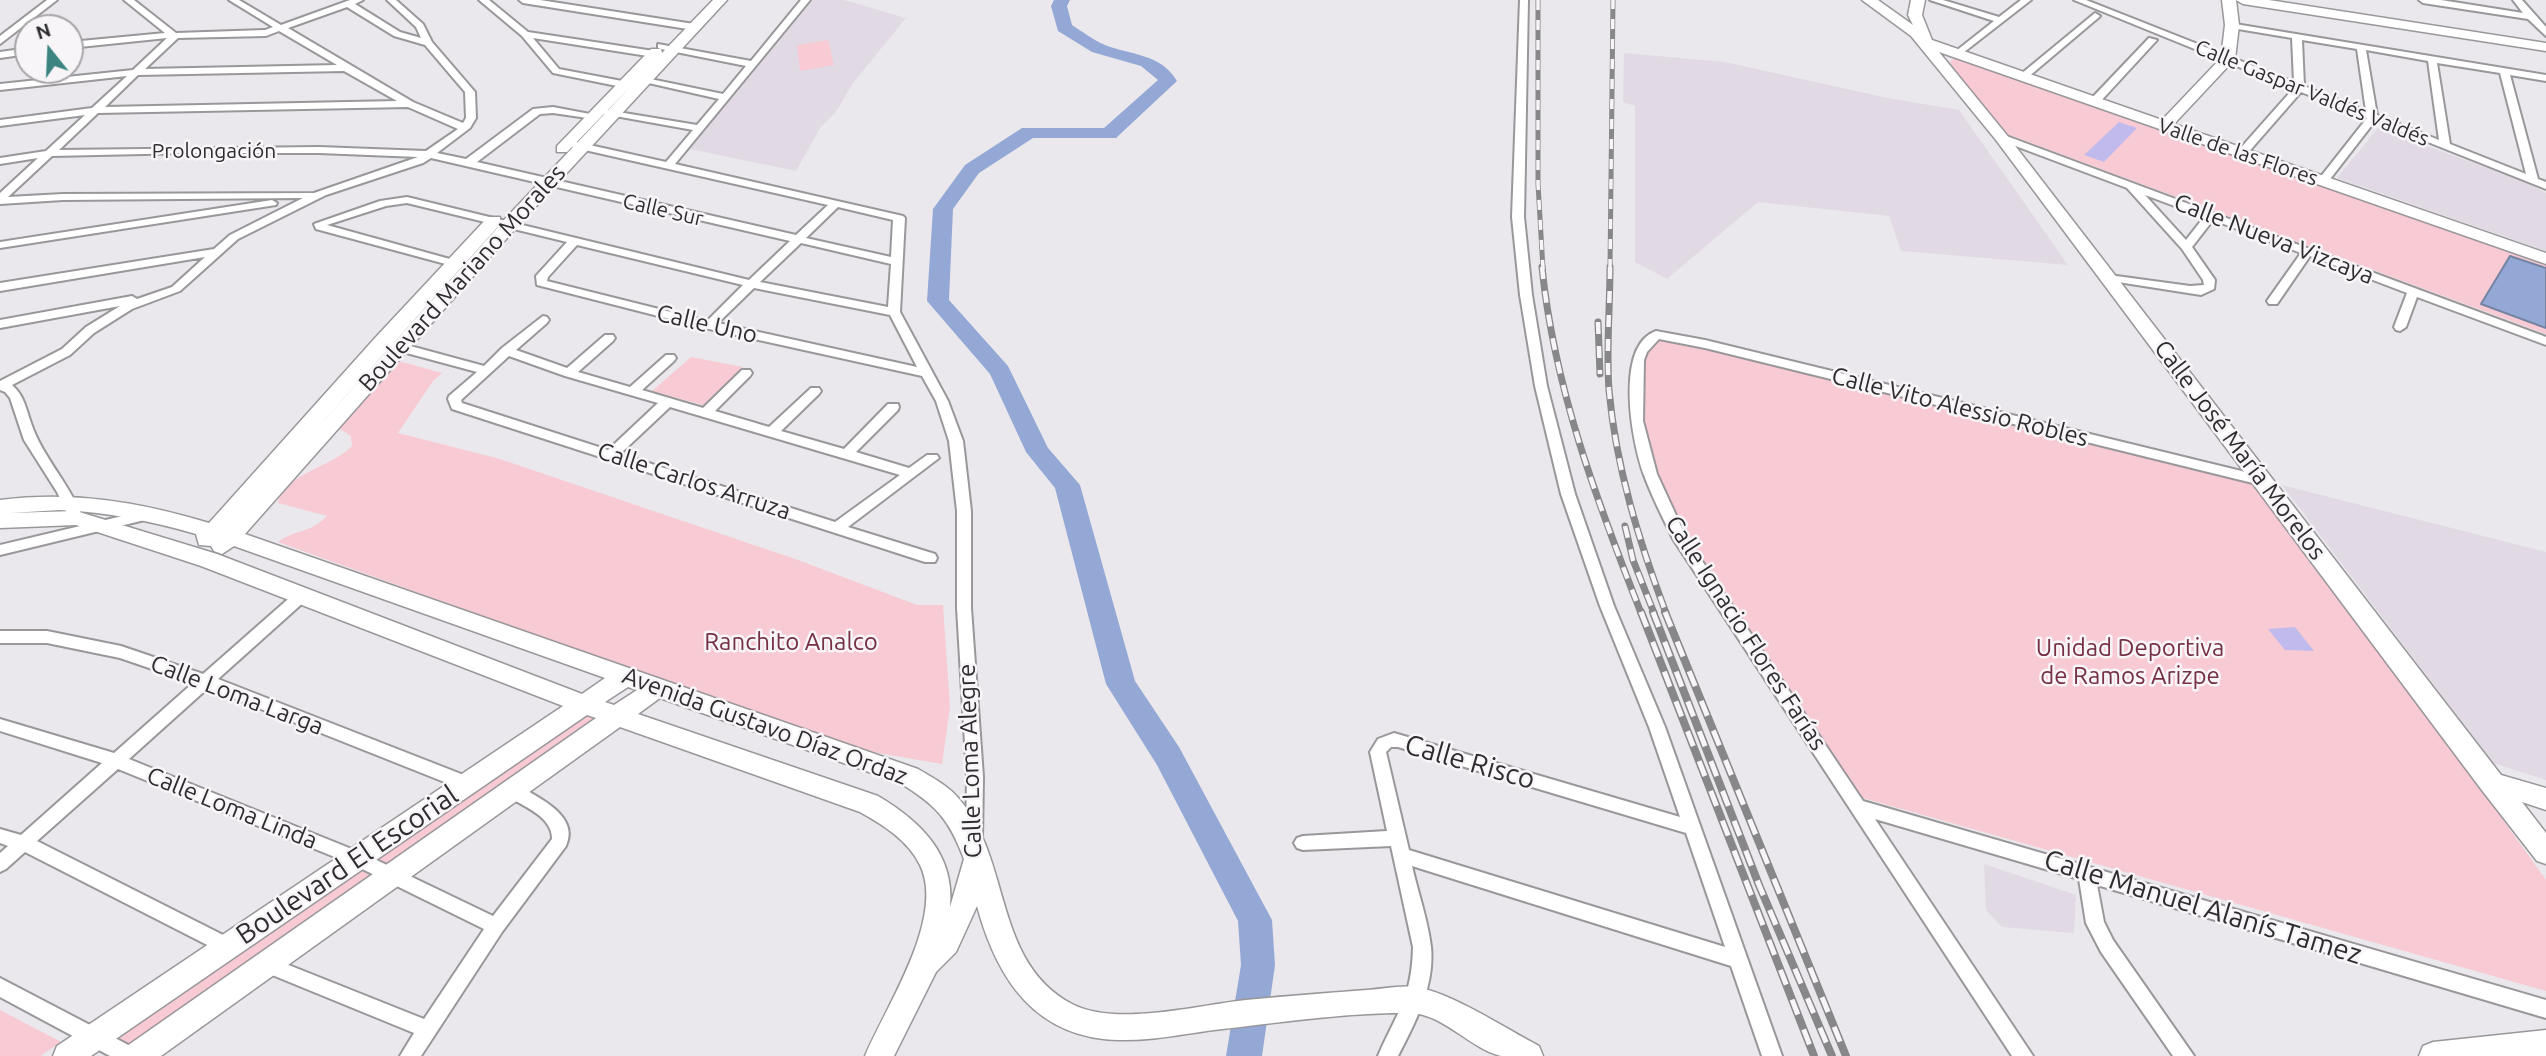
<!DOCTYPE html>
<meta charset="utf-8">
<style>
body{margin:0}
#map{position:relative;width:2546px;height:1056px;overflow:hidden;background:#eae8ec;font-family:Ubuntu,sans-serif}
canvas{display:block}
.north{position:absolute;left:14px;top:14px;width:70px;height:70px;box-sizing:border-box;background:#f8f5f9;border:2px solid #a7a5a8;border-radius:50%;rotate:342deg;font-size:19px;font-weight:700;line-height:28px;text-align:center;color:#2e2d2e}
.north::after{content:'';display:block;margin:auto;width:24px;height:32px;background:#3c8482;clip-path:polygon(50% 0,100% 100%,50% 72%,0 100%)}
</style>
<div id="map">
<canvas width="2546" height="1056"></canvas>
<div class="north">N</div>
</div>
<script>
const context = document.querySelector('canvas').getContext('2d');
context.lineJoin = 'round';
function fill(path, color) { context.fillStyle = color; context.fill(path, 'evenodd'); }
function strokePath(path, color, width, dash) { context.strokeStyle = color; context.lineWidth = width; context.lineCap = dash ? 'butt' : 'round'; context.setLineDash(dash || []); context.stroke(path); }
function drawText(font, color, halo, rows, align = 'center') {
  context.font = font + ' Ubuntu,sans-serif'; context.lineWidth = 5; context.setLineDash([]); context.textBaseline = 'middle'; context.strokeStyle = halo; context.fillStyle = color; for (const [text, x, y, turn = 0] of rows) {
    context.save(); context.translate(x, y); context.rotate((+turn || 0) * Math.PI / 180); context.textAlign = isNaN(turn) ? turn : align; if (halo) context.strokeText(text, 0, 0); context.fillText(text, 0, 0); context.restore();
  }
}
fill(new Path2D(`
 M 813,0 L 844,0 L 906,18 L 853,83 L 836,112 L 820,128 L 796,171 L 690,149 Z
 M 1624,53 L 1725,62 L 1888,98 L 1959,110 L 2068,265 L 1901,251 L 1889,216 L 1758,202 L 1667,279 L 1635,262 L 1635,106 L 1623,102 Z
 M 2378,128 L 2528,183 L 2546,193 L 2546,251 L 2337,178 Z
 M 2282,485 L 2546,552 L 2546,780 L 2493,763 Z
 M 1984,864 L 2076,895 L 2074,933 L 2002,927 L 1986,910 Z`), '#e1dae4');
fill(new Path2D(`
 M 828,40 L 834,65 L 800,71 L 797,45 Z
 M 1954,58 L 1968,59 L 2546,264 L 2546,334 L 2004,133 L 1952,67 L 1950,62 Z
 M 1658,338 L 2262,484 L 2546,880 L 2546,991 L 1856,796 L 1695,552 L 1655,480 L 1641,429 L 1641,360 Z
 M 691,357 L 743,367 L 703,405 L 652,391 Z
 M 395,360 L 442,373 L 433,381 L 398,433 L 500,459 L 798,560 L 917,605 L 943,605 L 950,707 L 942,764 L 849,748 L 278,542 C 295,529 310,534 327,516 L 278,503 C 283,474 333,467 352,446 L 351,436 L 340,429 Z
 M 585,707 L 615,717 L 391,874 L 361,859 Z
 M 358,861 L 390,877 L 136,1056 L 95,1038 Z
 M 0,1010 L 61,1042 L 40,1056 L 0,1056 Z`), '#f8cad4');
const water = new Path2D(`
 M 2510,256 L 2546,268 L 2546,328 L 2481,304 Z`);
fill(water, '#94a8d5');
strokePath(water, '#7583a3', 2);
fill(new Path2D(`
 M 1054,0 L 1070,0 L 1067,6 L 1072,25 C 1083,32 1093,40 1105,45 C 1133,56 1160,53 1177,81 L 1116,138 L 1033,138 L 979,173 L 953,209 L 949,300 L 1008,366 L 1048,448 L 1080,485 L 1135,681 L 1179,747 L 1272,920 L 1275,965 L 1262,1056 L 1226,1056 L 1241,965 L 1238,921 L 1157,765 L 1106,684 L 1055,488 L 1026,452 L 990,374 L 927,301 L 933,209 L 965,165 L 1022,128 L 1104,128 L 1158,80 L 1141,66 L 1092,52 L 1058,31 L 1051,6 Z`), '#94a8d5');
fill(new Path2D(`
 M 2119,122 L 2137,128 L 2104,162 L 2084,155 Z
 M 2295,627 L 2314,651 L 2285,650 L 2268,629 Z`), '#c1bbed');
const street = new Path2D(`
 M 47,0 L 57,0 L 0,44 L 0,36 Z
 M 124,0 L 134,0 L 176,33 L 265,30 L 273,27 L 229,0 L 239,0 L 281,25 L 350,0 L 363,0 L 355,4 L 400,32 L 421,38 L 416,27 L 387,0 L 396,0 L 423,24 L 432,42 L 475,92 L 476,118 L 470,128 L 437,153 L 466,159 L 533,109 L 553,107 L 590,114 L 594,115 L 594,119 L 553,113 L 540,114 L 477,162 L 796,235 L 828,205 L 567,146 L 562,143 L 567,140 L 666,162 L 693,130 L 604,114 L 600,113 L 600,109 L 697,125 L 719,99 L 631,79 L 631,75 L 723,94 L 746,66 L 661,49 L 658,48 L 658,44 L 751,61 L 801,0 L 810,0 L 675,164 L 903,216 L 905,218 L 900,312 L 948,401 L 963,441 L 971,511 L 971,608 L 983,777 L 982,840 L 980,845 L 974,847 L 968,845 L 966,840 L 967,777 L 957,608 L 957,511 L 949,441 L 936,401 L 922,376 L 709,329 L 537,285 L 536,276 L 567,242 L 407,203 L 386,206 L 327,225 L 457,261 L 457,265 L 453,266 L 316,229 L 314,224 L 380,201 L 407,197 L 749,280 L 790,241 L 431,158 L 423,163 L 326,195 L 238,239 L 180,291 L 132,309 L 94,333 L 70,355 L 12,385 C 24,395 26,409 31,423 C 42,456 68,482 81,514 L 79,517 L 69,517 L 57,492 L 24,440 L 10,398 L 5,392 L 0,390 L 0,381 L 62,349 L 86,327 L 120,306 L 0,328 L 0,320 L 132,296 L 137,299 L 172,287 L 205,257 L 0,291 L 0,283 L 214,249 L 230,235 L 303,198 L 63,200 L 0,204 L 0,193 L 38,158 L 0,164 L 0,158 L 46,151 L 85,115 L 0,126 L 0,120 L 92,108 L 127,76 L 0,90 L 0,84 L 133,70 L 167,38 L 70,48 L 70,42 L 165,33 ZM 347,7 L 394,36 L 425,45 L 465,92 L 466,118 L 463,123 L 413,102 L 288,28 ZM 279,31 L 337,65 L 145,69 L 178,38 L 266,36 ZM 344,71 L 397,101 L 105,107 L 138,75 ZM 408,107 L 458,129 L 426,151 L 319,147 L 59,150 L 98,113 ZM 190,153 L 319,153 L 418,157 L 314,193 L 63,194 L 8,197 L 52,156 ZM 838,207 L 893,220 L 891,257 L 806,238 ZM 801,243 L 891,264 L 888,307 L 760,282 ZM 577,245 L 743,285 L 707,321 L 547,281 L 548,277 ZM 754,288 L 890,315 L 917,367 L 718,323 Z
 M 479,0 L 489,0 L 528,32 L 654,51 L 659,54 L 654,57 L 533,38 L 559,69 L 622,81 L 627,84 L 622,87 L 553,73 L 522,36 Z
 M 519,0 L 540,0 L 694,24 L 699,27 L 694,30 L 523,3 Z
 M 1520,0 L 1528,0 L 1524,217 L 1532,295 L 1547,386 L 1575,494 L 1614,606 L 1665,727 L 1782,1056 L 1762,1056 L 1731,966 L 1412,866 C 1418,893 1428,920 1431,947 C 1435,986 1415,1023 1398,1056 L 1378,1056 C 1397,1012 1412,998 1413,947 L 1391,846 L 1303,850 L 1297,848 L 1294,843 L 1297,838 L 1303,836 L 1387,831 L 1370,752 L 1378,739 L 1394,733 L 1680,817 L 1649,727 L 1600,606 L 1561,494 L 1535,386 L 1520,295 L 1512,217 ZM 1391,747 L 1398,747 L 1686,833 L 1725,947 L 1409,850 L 1386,752 Z
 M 1930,0 L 1943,0 L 1999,17 L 2021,0 L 2031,0 L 1959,56 L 1954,53 L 1956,51 L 1994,21 Z
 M 2074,0 L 2086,0 L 2294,82 L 2292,38 L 2232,28 L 2229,27 L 2229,23 L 2546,75 L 2546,81 L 2510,75 L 2538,179 L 2546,182 L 2546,189 L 2375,121 L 2327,183 L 2319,183 L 2319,179 L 2367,118 L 2301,92 L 2246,155 L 2238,155 L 2238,151 L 2293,89 ZM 2302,40 L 2357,49 L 2366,111 L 2304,86 ZM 2366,50 L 2428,61 L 2439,140 L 2377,115 ZM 2437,63 L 2500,73 L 2526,174 L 2450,144 Z
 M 2419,0 L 2441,0 L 2523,13 L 2513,0 L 2522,0 L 2546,27 L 2546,36 L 2528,19 L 2423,3 Z
 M 2095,13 L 2100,16 L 2098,18 L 2027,78 L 2021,78 L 2021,74 Z
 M 2149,38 L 2157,40 L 2098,104 L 2090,104 L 2090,100 Z
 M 28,48 L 28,54 L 0,58 L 0,52 Z
 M 2001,134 L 2546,337 L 2546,345 L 2417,297 L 2406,327 L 2400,331 L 2396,330 L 2394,327 L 2407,293 L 2310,256 L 2277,304 L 2269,304 L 2267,301 L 2301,253 L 2213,220 L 2192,247 L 2215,280 L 2214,289 L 2201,295 L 2105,280 L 2103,278 L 2109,275 L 2190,286 L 2204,285 L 2203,280 L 2182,249 L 2127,188 L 1997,139 L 1996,137 ZM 2145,195 L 2204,217 L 2186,240 Z
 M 272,200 L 277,203 L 276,205 L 0,248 L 0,242 Z
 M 543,316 L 547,317 L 549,320 L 547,323 L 516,350 L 567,368 L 605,335 L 613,335 L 615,338 L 613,341 L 578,372 L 630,387 L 666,355 L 674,355 L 676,358 L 674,361 L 642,390 L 703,408 L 742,370 L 750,370 L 752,373 L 750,376 L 715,411 L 769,427 L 811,388 L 819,388 L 821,391 L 819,394 L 781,431 L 844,449 L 888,404 L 898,404 L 899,407 L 898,410 L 856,452 L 909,468 L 927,455 L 937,455 L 939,458 L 848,527 L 935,554 L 937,558 L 935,562 L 925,562 L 452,409 L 448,399 L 449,396 L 477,372 L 388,348 L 386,345 L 392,341 L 484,366 L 502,348 ZM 509,356 L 565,376 L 658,403 L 608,450 L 462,403 L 461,400 ZM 670,407 L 900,475 L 835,522 L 620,454 Z
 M 1656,331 L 1705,340 L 2270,478 L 2272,481 L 2270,484 L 2265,486 L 1705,348 L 1659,339 L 1647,352 L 1644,360 L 1643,421 L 1657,474 L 1686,537 L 1863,801 L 2546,1000 L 2546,1018 L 2097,885 L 2104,922 L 2113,940 L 2194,1056 L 2173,1056 L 2101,952 L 2086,923 L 2079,879 L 1875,819 L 2033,1056 L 2012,1056 L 1673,539 C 1663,518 1652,497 1644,475 C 1632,443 1614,346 1656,331 Z
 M 152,509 L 157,511 L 159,514 L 157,517 L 0,555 L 0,545 Z
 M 300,591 L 305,593 L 307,597 L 305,601 L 218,679 L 474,779 L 476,784 L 474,789 L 468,791 L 462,789 L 208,688 L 129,759 L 364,854 L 493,916 L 552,839 C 553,817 523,806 507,796 L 505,791 L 507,786 L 513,784 L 519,786 C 539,798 580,816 566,846 L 502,932 L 421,1056 L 400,1056 L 414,1033 L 260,970 L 257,964 L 260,958 L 266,956 L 424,1019 L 484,929 L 352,864 L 118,769 L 37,841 L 233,940 L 236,946 L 233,952 L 227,954 L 221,952 L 25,852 L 6,869 L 0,872 L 0,853 L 8,846 L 0,843 L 0,829 L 21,835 L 102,763 L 0,731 L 0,719 L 114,753 L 193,683 L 120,658 L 47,643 L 0,643 L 0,631 L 47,631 L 121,646 L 203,674 L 295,593 Z
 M 0,978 L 136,1049 L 139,1056 L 110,1056 L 0,997 Z`);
const secondary = new Path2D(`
 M 713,0 L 727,0 L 515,229 L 245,534 L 918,769 C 933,778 949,786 960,800 C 1012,862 993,962 1072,1004 C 1116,1027 1198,1005 1246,1000 C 1286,996 1327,993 1367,990 C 1383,989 1399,985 1415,987 C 1451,992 1506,1029 1539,1046 L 1543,1056 C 1530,1056 1513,1056 1501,1056 C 1469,1048 1444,1014 1410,1013 C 1350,1012 1275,1023 1214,1030 C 1183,1034 1151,1041 1119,1040 C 1035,1038 997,979 977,906 L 956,952 L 936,972 L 894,1056 L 865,1056 C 885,1008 946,918 920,865 C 908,840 883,825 860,812 L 620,727 L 161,1056 L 123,1056 L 127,1046 L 596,718 L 587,715 L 91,1056 L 53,1056 L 57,1046 L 563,706 L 201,566 L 76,525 L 0,528 L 0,500 C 73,491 139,502 209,523 L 375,338 L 488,217 L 500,217 L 500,225 L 308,438 L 503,221 L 632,85 L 567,152 L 557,152 L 557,146 L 651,49 L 661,49 L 662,53 ZM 60,510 C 107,512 151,521 196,534 L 199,545 L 211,546 L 214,551 L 222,554 L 234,546 L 605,678 L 582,694 L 217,554 L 76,511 L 10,513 ZM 628,687 L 637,690 L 614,705 L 605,702 ZM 660,698 L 900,783 C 936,805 949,819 964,859 L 950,907 C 955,854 920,821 878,796 L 638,714 Z
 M 1862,0 L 1878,0 L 1913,25 L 1908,15 L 1911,0 L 1925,0 L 1922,15 L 1932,40 L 2162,120 L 2221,58 L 2225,25 L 2222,0 L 2236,0 L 2239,25 L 2235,59 L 2174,124 L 2546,253 L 2546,264 L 1939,52 L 2006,134 L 2501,775 L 2546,788 L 2546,810 L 2522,802 L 2546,833 L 2546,864 L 2537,861 L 2481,789 L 1996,140 L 1911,36 Z
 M 2236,0 L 2269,0 L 2546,43 L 2546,51 L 2243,4 Z
 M 2546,1030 L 2546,1056 L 2419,1056 L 2423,1046 L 2433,1042 Z`);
strokePath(street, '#99979a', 4);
strokePath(secondary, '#99979a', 3);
fill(street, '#fff');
fill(secondary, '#fff');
const railFar2 = new Path2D(`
 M 1538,0 L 1538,184 L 1543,269
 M 1610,269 L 1613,0`);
const railFar1 = new Path2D(`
 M 1542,267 C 1554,388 1597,501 1641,613
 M 1610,267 C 1610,308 1606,350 1609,390 C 1616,468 1639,541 1666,613
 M 1598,322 L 1600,374
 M 1625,526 L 1633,560 L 1654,613`);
const rail = new Path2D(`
 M 1641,612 L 1814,1056
 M 1653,612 L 1759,885 L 1832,1056
 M 1665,612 L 1846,1056`);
strokePath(railFar2, '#878688', 5);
strokePath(railFar1, '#878688', 7);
strokePath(rail, '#878688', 8);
strokePath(railFar2, '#f8f5f9', 3.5, [10]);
strokePath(railFar1, '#f8f5f9', 4.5, [12]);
strokePath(rail, '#f8f5f9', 5, [16]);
drawText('21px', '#2e2d2e', '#f8f5f9', [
 ["Calle Gaspar Valdés Valdés",2312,93,22],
 ["Prolongación",214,151],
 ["Valle de las Flores",2238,152,19],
 ["Calle Sur",663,210,13]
]);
drawText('24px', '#2e2d2e', '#f8f5f9', [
 ["Calle Nueva Vizcaya",2274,239,21],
 ["Boulevard Mariano Morales",462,278,-48],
 ["Calle Uno",707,324,13],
 ["Calle Vito Alessio Robles",1960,407,14],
 ["Calle José María Morelos",2240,450,53],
 ["Calle Carlos Arruza",694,481,18],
 ["Calle Ignacio Flores Farías",1746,633,57],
 ["Calle Loma Larga",237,695,21],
 ["Avenida Gustavo Díaz Ordaz",765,726,20],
 ["Calle Loma Alegre",970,761,-92],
 ["Calle Loma Linda",232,808,22]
]);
drawText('24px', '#753044', '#f8f5f9', [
 ["Ranchito Analco",791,642],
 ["Unidad Deportiva",2130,648],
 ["de Ramos Arizpe",2130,676]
]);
drawText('28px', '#2e2d2e', '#f8f5f9', [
 ["Calle Risco",1470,762,16],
 ["Boulevard El Escorial",347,865,-34],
 ["Calle Manuel Alanís Tamez",2203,907,17]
]);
</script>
